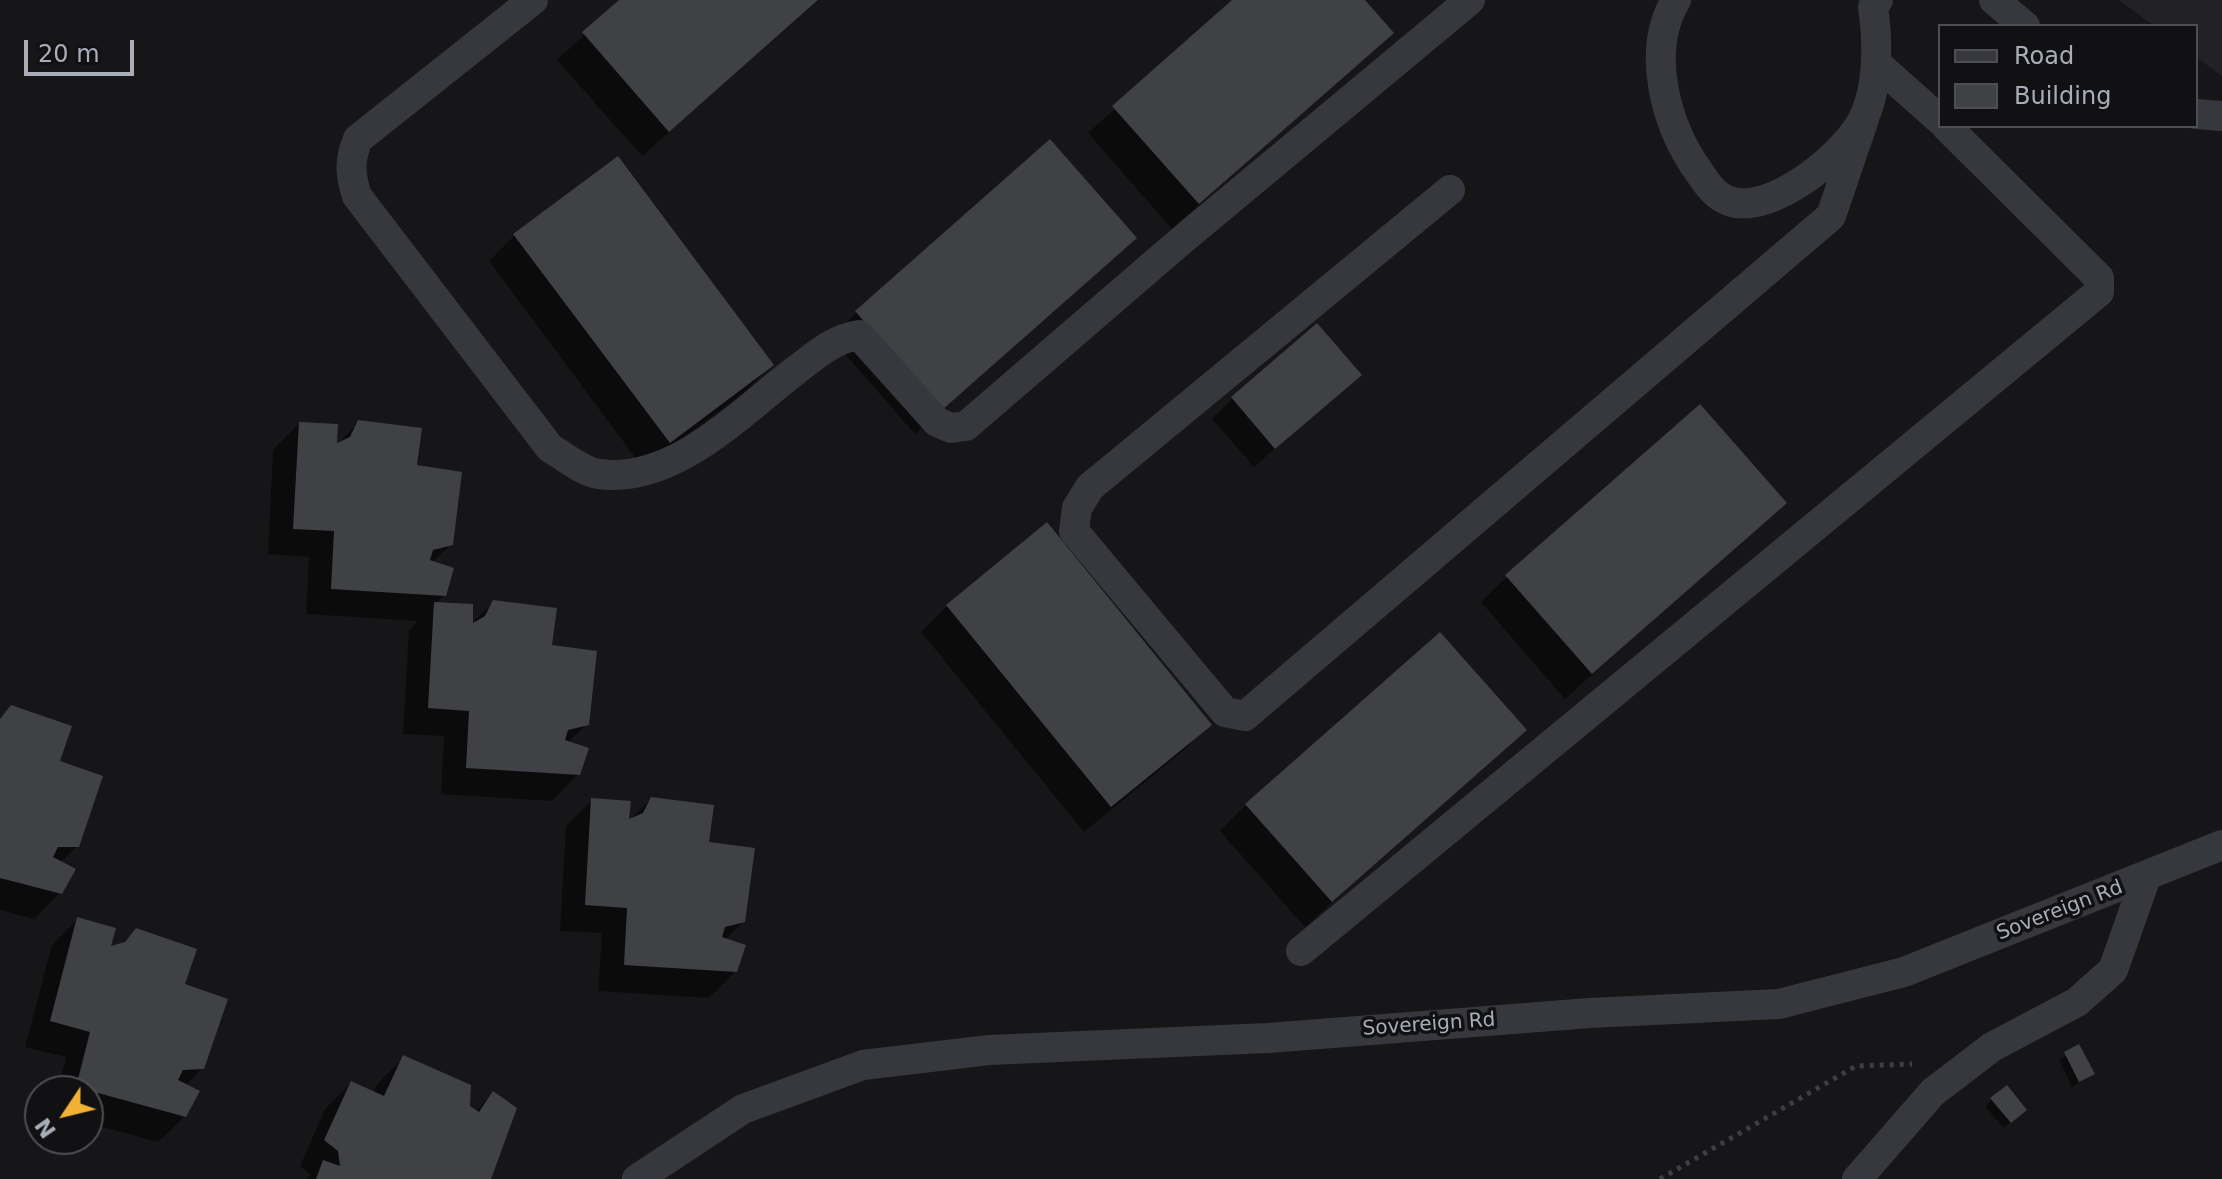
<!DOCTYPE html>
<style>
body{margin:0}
#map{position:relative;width:2222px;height:1179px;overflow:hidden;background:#161618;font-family:"DejaVu Sans",sans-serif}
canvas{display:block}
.legend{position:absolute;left:1938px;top:24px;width:260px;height:104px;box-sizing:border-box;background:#111113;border:2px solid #4d4f55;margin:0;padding:10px 14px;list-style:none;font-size:24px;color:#a8adb8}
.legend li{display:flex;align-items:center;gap:16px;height:40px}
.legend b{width:40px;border:2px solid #4d4f55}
.north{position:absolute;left:24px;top:1075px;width:80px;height:80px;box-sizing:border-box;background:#111113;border:2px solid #4d4f55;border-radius:50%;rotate:235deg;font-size:22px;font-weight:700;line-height:32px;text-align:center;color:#a8adb8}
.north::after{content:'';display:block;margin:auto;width:28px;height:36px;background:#f2b134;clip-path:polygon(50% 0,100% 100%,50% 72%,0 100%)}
.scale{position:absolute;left:24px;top:40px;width:110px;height:36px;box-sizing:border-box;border:4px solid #a8adb8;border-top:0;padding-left:10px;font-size:24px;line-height:28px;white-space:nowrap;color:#a8adb8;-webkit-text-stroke:6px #111113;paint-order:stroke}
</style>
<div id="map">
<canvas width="2222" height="1179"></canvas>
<ul class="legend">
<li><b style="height:10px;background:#37383d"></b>Road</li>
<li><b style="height:22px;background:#404145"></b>Building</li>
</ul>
<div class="north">N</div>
<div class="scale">20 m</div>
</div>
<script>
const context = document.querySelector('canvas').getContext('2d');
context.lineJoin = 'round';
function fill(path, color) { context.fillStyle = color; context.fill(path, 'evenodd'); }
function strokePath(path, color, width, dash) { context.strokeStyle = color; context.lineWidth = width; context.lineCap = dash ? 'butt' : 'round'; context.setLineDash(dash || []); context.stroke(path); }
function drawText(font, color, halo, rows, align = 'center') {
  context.font = font + ' "DejaVu Sans",sans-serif'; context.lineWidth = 7; context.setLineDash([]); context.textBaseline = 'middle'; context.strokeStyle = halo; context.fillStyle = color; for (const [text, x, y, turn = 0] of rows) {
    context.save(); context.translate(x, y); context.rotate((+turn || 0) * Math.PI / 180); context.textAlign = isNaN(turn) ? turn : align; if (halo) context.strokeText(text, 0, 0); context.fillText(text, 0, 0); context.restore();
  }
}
fill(new Path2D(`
 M 2119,0 L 2222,0 L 2222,76 L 2196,57 L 2196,26 L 2154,26 Z`), '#222225');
fill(new Path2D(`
 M 622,0 L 819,0 L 642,156 L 557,60 Z
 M 1235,0 L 1362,0 L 1391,33 L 1172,229 L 1088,133 Z
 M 515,235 L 771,365 L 746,391 L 643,468 L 489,261 Z
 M 1135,238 L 915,434 L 831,338 L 857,312 Z
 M 1359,375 L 1254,467 L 1212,419 L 1232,399 Z
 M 359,422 L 415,467 L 451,544 L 432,563 L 444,595 L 435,604 L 470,625 L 494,602 L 550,647 L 587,724 L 567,743 L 578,774 L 552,801 L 441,794 L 444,736 L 403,734 L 409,630 L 418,621 L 306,614 L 309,557 L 268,554 L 273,450 L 299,424 L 335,446 Z
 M 1784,503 L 1565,699 L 1481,602 L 1507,577 Z
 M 1047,525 L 1210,724 L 1184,750 L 1084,832 L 921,632 L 947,606 Z
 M 0,719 L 58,762 L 78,846 L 60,863 L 60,893 L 34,919 L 0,910 Z
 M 1524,730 L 1305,927 L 1220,831 L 1246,805 Z
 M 651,799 L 707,843 L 744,921 L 725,940 L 736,971 L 709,998 L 598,991 L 602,933 L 560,931 L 566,826 L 592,800 L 627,823 Z
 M 78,919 L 108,949 L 122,945 L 136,930 L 182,985 L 202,1068 L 185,1086 L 185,1116 L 158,1142 L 88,1123 L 88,1091 L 57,1091 L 66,1057 L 25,1047 L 52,945 Z
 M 2079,1047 L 2092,1073 L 2072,1087 L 2059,1060 Z
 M 404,1057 L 475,1112 L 493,1094 L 489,1179 L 306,1179 L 310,1175 L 300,1166 L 325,1109 L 351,1083 L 373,1093 L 378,1083 Z
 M 2006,1088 L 2018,1116 L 2003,1128 L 1985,1106 Z`), '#0007');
fill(new Path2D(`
 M 619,0 L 818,0 L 669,132 L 582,32 Z
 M 1232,0 L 1365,0 L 1394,33 L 1199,204 L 1112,106 Z
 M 1050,139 L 1137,238 L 942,410 L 855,311 Z
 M 618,156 L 774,365 L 670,443 L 513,234 Z
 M 1317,323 L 1362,375 L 1275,449 L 1231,397 Z
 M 1700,404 L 1787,503 L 1592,674 L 1505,575 Z
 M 358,420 L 422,428 L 417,465 L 462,472 L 453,545 L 433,550 L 430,560 L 454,568 L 446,596 L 331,589 L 334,531 L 293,529 L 299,422 L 338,424 L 337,443 L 350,437 Z
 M 1047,522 L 1212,725 L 1111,807 L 946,605 Z
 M 493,600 L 557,608 L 552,645 L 597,651 L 589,725 L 568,730 L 565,740 L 589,748 L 580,775 L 466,768 L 469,711 L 428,708 L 434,602 L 473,604 L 473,623 L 485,616 Z
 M 1440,632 L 1527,730 L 1332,902 L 1245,804 Z
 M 11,705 L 72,726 L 60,761 L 103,776 L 79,847 L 58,847 L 53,857 L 76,869 L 62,894 L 0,878 L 0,719 Z
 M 651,797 L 714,805 L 709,842 L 755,848 L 745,922 L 725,927 L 722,937 L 746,945 L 737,972 L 624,965 L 627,908 L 585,905 L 591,798 L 631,801 L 629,819 L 643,813 Z
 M 77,917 L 116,928 L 111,946 L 125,942 L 136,928 L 197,949 L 185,984 L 228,999 L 204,1069 L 183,1070 L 178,1080 L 200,1091 L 186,1117 L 76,1087 L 90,1032 L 50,1021 Z
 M 2079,1044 L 2095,1074 L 2079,1082 L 2064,1052 Z
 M 403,1055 L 471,1085 L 470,1106 L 479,1112 L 493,1091 L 517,1108 L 491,1179 L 316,1179 L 323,1160 L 340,1166 L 338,1151 L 324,1140 L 351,1081 L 384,1096 Z
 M 2007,1085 L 2027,1110 L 2011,1123 L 1990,1098 Z`), '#404145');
strokePath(new Path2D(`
 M 1660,1179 L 1856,1066 L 1912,1064`), '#3d3f44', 5, [4, 6]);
strokePath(new Path2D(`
 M 533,0 L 358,139 C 349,160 350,175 357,196 L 550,448 C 564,456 583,472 599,474 C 674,484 740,413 795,371 C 816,355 833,339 859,335 L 937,422 L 951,428 L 966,426 L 1182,240 L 1470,0
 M 1676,0 C 1645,52 1666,126 1699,172 C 1707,184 1715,196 1729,201 C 1771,216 1844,155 1862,121 C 1879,89 1878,41 1873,7 L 1878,0
 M 1994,0 L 2025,26
 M 1876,63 L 1940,120
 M 2196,114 L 2222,116
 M 1450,190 L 1090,487 L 1077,508 L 1074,531 L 1225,712 L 1245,716 L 1831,216 L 1864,119
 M 1301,951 L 2099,292 L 2099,278 L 1946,126
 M 637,1179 L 743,1109 L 863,1065 L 989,1050 L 1268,1038 L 1590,1013 L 1779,1004 L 1904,972 L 2222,845
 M 1857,1179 L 1933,1092 L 1992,1047 L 2077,1002 L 2113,970 L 2146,877`), '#37383d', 30);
drawText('20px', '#a8adb8', '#111113', [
 ["Sovereign Rd",2060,911,-21],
 ["Sovereign Rd",1429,1025,-4]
]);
</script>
